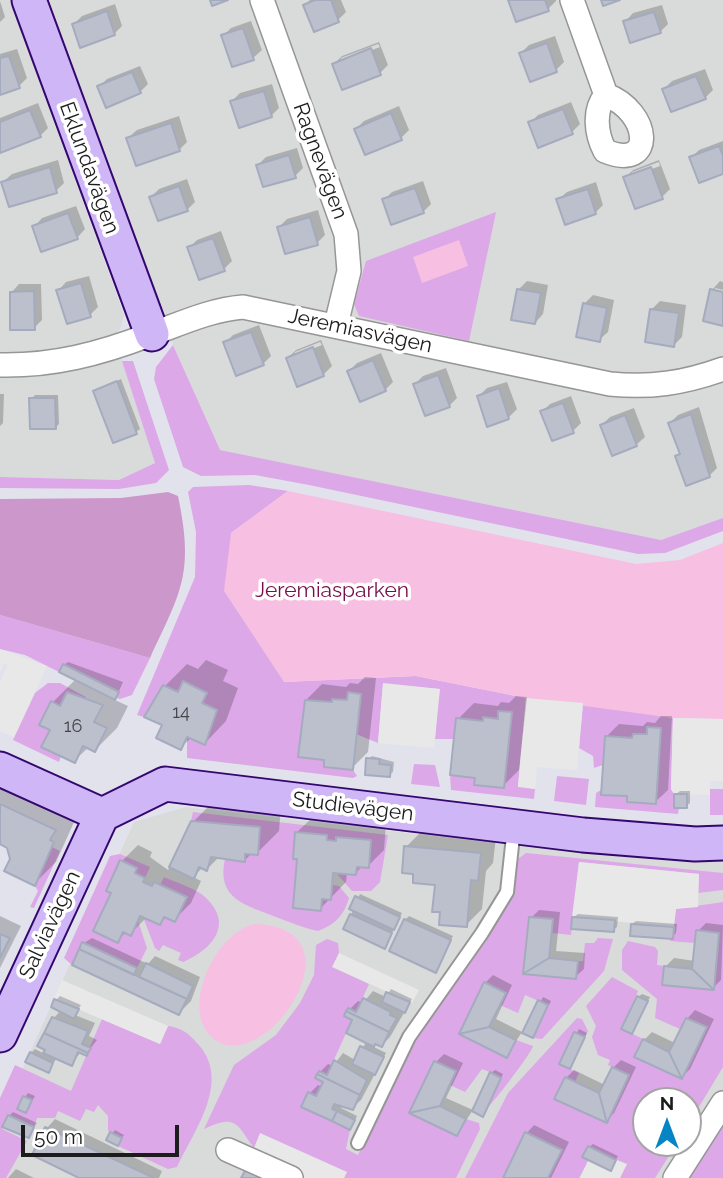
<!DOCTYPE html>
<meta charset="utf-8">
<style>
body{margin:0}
#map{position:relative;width:723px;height:1178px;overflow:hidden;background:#e2e2ed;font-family:Raleway,sans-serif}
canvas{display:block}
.north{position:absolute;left:632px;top:1087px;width:70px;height:70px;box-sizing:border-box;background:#fff;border:2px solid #a4a4a4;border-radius:50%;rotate:0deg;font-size:19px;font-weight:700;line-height:28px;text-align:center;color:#1c1c1c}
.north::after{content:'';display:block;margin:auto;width:24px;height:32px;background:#0585c3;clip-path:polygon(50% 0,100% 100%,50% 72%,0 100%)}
.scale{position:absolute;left:21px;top:1125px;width:158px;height:32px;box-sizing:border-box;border:4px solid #1c1c1c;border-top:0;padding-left:9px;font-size:21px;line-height:24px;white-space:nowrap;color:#1c1c1c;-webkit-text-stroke:5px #fff;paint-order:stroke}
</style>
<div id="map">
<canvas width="723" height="1178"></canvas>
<div class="north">N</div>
<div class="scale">50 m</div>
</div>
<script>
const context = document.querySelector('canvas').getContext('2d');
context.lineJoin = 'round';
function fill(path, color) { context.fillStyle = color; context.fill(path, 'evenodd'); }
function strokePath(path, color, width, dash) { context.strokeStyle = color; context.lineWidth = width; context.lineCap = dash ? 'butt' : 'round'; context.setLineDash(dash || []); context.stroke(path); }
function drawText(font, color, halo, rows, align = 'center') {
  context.font = font + ' Raleway,sans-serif'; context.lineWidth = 7; context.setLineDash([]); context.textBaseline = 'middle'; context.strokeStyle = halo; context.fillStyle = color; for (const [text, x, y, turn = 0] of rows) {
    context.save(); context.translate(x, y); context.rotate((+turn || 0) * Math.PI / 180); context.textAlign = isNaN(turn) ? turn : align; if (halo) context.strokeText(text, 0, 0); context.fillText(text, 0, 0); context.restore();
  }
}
fill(new Path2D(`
 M 0,0 L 10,0 L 124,315 L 120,329 L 114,335 L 155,463 L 119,480 L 0,477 Z
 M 44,0 L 723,0 L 723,518 L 661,540 L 219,450 L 154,300 Z
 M 186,807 L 501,844 L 723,858 L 723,1178 L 0,1178 L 0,1119 L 134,822 ZM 646,1101 L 688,1101 L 688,1143 L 646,1143 Z`), '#d9dada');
fill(new Path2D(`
 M 496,212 L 469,341 L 359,316 L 354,304 L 366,261 Z
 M 173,345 L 220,450 L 661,540 L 723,518 L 723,531 L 665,553 L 638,554 L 309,485 L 255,475 L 201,476 L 183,467 L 154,379 L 156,367 Z
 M 122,361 L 133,361 L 169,470 L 156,483 L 119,489 L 0,488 L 0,477 L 119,480 L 155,463 Z
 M 249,485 L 288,491 L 231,533 L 284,682 L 416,676 L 526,698 L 518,786 L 535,789 L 534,799 L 451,790 L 450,775 L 475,778 L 475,785 L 504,788 L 512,713 L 499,711 L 498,719 L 484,717 L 483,721 L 456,718 L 454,739 L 435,739 L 439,689 L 383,684 L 378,743 L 356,734 L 348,692 L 347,700 L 332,699 L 332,702 L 305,700 L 298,757 L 324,760 L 324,767 L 353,770 L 357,776 L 353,778 L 187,758 L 187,737 L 205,745 L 217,710 L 202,703 L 207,692 L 183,682 L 178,692 L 163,685 L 144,717 L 137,715 L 195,577 L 196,532 L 188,492 L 193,487 Z
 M 0,615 L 150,658 L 132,695 L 120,699 L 117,698 L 119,691 L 63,664 L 59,672 L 25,655 L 0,649 Z
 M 48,683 L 60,683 L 86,697 L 84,700 L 68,692 L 60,706 L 51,702 L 40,725 L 50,730 L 42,747 L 61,756 L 59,762 L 13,740 L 35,693 Z
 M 583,703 L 673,718 L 671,789 L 674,794 L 674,807 L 679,808 L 678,814 L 595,807 L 596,793 L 601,790 L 601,794 L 627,796 L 627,802 L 656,804 L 661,728 L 648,727 L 647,734 L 633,734 L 632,738 L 605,736 L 603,765 L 594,768 L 593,756 L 579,748 Z
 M 414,764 L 435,765 L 440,787 L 411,784 Z
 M 557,776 L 589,779 L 586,805 L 554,801 Z
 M 710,789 L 723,789 L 723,815 L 710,815 Z
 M 193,812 L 388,835 L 380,882 L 371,891 L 352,891 L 337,874 L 356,875 L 357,867 L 336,837 L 336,841 L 327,840 L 327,835 L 295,832 L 293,859 L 297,859 L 322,899 L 331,899 L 332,885 L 339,886 L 349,898 C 344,916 334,925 318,931 C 303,928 290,922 276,917 C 247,905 216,900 225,859 L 244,862 L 245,854 L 191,821 Z
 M 52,847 L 60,851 L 34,908 L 30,907 L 38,891 L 35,886 Z
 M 526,853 L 723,873 L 723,890 L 698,893 L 699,874 L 579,862 L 571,935 L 552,933 L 553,919 L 524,974 L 576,979 L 578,961 L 583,961 L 585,943 L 594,943 L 598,938 L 613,939 L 604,971 L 542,1039 L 533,1038 L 548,1005 L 525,995 L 518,1013 L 500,1005 L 459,1034 L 507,1057 L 516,1040 L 533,1046 C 533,1051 492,1105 487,1108 L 490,1072 L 482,1069 L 465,1092 L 450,1085 L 456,1071 L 435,1061 L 409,1113 L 457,1136 L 466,1119 L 479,1123 L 480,1129 L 456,1178 L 344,1178 L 346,1172 L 260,1134 L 254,1148 C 236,1123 236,1114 204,1129 L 234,1065 L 276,1035 L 300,1003 L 314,975 L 316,945 L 327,939 L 338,943 L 339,953 L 333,967 L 369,984 L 356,1012 L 349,1008 L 346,1011 L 352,1020 L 327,1075 L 319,1071 L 323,1082 L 316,1096 L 308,1092 L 302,1107 L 350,1130 L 346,1149 L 358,1155 L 407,1050 L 501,915 L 513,892 L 518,859 Z
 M 120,854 L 150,867 L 145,878 L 135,873 L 137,868 L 120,861 L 106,890 L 111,893 L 118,943 L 123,932 L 131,936 L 138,921 L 147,948 L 137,968 L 82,942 L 72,965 L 64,958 L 110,856 Z
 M 164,877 C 177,883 199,889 208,900 C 234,927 209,951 183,962 L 178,960 L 181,953 L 163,945 L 159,951 L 155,948 L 143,917 L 160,925 L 164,917 L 186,897 L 160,885 Z
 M 723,902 L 723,1067 L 688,1125 L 688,1101 L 646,1101 L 646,1143 L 677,1143 L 655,1178 L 620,1178 L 626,1164 L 588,1146 L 582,1157 L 588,1161 L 579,1178 L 548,1178 L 562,1150 L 503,1178 L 465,1178 L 508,1093 L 577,1018 L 582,1019 L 588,1031 L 585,1037 L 574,1032 L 559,1064 L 579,1073 L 575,1082 L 565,1078 L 555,1099 L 607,1123 L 629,1075 L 608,1065 L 610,1060 L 598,1055 L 592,1037 L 596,1026 L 586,1006 L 612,977 L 638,991 L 621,1028 L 643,1039 L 635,1057 L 683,1079 L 707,1027 L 686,1018 L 680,1029 L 655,1018 L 657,999 L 622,970 L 622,950 L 628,941 L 655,947 L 658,951 L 657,965 L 664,966 L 662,985 L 714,990 L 719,933 L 696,930 L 695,943 L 670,941 L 676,909 Z
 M 102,1019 L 160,1044 L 168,1026 C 181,1028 187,1032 196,1042 C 233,1079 195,1129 177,1167 L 168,1169 L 118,1146 L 122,1138 L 108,1131 L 108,1116 L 98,1105 L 94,1112 L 86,1109 L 80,1121 L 58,1111 L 55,1118 L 37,1118 L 34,1127 L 8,1115 L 2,1129 L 27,1141 L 6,1178 L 0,1178 L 0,1098 L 15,1065 L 71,1091 Z
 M 723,1120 L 723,1178 L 687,1178 Z`), '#dca8e7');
fill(new Path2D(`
 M 168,492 L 178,496 C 194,573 182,590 150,658 L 0,615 L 0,499 L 121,498 Z`), '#cc97ca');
fill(new Path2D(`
 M 459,240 L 468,266 L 422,283 L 413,257 Z
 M 288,491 L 636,564 L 680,560 L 723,543 L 723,719 L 673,718 L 526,698 L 416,676 L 284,682 L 224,591 L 231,533 Z
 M 254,924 C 363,927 273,1066 221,1043 C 176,1023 209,936 254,924 Z`), '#f7bfe1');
fill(new Path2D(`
 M 0,649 L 47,666 L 14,737 L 0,731 L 0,682 L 8,665 L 4,664 L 0,673 Z
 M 383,683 L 440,689 L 434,748 L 378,743 Z
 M 526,698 L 583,703 L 577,770 L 537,767 L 535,789 L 518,787 Z
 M 673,718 L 723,719 L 723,781 L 710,781 L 710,795 L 674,794 L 671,789 Z
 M 579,862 L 699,874 L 698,907 L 676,909 L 674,927 L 572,917 Z
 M 339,953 L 419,990 L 412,1003 L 332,967 Z
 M 62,980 L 168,1026 L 160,1044 L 54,999 Z
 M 260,1133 L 347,1172 L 344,1178 L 265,1178 L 246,1169 Z
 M 616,1160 L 627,1164 L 620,1178 L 580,1178 L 588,1161 L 610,1171 Z`), '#e8e8e8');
fill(new Path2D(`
 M 310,0 L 341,0 L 346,12 L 338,20 L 305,5 Z
 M 510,0 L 556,0 L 556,1 L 548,9 Z
 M 0,1 L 5,17 L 0,22 Z
 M 115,4 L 122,26 L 114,34 L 74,24 L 82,16 Z
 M 662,5 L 668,24 L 660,32 L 625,22 L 633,13 Z
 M 251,21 L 262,50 L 253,58 L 233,65 L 223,36 L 231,28 Z
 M 555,36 L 564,62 L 556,70 L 521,53 L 529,45 Z
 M 379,42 L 388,65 L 380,73 L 334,64 L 342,56 ZM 378,44 L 380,47 L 341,62 L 341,58 Z
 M 17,49 L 27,78 L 19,86 L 0,93 L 0,54 Z
 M 140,66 L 148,84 L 140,92 L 99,87 L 107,79 Z
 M 705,69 L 713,90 L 705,98 L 664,89 L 672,81 Z
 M 272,84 L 279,108 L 271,116 L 232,101 L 240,93 Z
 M 571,102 L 580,124 L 572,132 L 530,123 L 538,115 Z
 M 38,103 L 48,128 L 40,136 L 0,151 L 0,118 Z
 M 399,106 L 409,130 L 401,138 L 356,129 L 364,121 Z
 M 179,116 L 187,142 L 179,150 L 128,138 L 137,130 Z
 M 723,141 L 723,172 L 691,158 L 699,150 Z
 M 297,148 L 303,168 L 295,176 L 258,165 L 266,157 Z
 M 58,160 L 64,183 L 56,191 L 3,182 L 12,174 Z
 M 659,160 L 670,189 L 662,197 L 625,178 L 633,170 ZM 659,162 L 660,166 L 632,176 L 632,172 Z
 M 187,179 L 195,202 L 187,210 L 151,197 L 159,189 Z
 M 423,181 L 431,204 L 423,212 L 384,200 L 392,192 Z
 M 596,182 L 603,205 L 595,213 L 558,200 L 567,192 Z
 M 76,206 L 85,229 L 77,238 L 34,227 L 42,218 Z
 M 318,210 L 325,235 L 317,243 L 279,227 L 287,219 Z
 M 221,231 L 232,261 L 224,269 L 189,248 L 197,240 Z
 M 89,276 L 98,307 L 90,315 L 58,291 L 66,282 Z
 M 527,281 L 548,285 L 543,314 L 535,323 L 518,290 Z
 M 720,281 L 723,282 L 723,290 L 715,288 L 715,292 L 723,293 L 723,324 L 712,290 Z
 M 19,284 L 41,284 L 42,320 L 34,328 L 11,293 Z
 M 593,295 L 614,300 L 608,332 L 599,340 L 584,304 Z
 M 660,301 L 686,305 L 682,337 L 674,345 L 652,309 Z
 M 259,325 L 271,356 L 263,364 L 225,343 L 233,335 Z
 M 321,340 L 332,366 L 324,374 L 298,384 L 288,358 L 296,350 ZM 320,342 L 322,345 L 295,356 L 295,352 Z
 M 381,353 L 393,382 L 385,390 L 349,371 L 357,363 Z
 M 446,368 L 457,398 L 449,406 L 415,384 L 423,376 Z
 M 121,379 L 140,429 L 136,432 L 95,391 Z
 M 507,382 L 517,409 L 508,418 L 479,396 L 487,388 Z
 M 0,394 L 4,394 L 3,423 L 0,426 Z
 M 35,395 L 58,395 L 59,424 L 55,428 L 31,399 Z
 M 571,396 L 581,423 L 573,431 L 542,412 L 550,404 Z
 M 699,407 L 717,468 L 709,476 L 677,456 L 681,452 L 670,423 L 678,415 Z
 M 634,408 L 645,437 L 636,445 L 602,425 L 610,417 Z
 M 206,660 L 228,670 L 223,681 L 238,688 L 226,721 L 205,743 L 192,737 L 180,748 L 164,724 L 147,716 L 165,686 L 187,664 L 198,669 Z
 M 68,662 L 123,682 L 115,700 L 128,706 L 117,728 L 95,750 L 89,747 L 74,761 L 52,729 L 53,702 L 76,679 L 64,665 Z
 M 365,677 L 376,678 L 368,752 L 352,768 L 326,758 L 306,700 L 322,684 L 346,687 L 350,683 L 358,684 Z
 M 516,696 L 527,697 L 519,770 L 503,786 L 477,777 L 458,719 L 474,703 L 498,706 L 501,702 L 509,703 Z
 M 661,716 L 672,716 L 668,790 L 655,802 L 606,737 L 619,724 L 643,726 L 647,722 L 655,723 Z
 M 372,756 L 394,762 L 393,772 L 389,775 L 368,759 Z
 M 0,781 L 75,820 L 56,862 L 34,884 L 12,859 L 8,846 L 0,842 Z
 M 680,791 L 690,791 L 690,803 L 686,806 L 676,794 Z
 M 215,800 L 281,806 L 279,831 L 257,853 L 252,853 L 244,861 L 219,857 L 207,869 L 203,867 L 193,877 L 201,881 L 191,903 L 175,919 L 167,916 L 160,923 L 146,918 L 130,934 L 126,932 L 117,941 L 114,892 L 122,861 L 138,845 L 152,852 L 150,857 L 168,870 L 193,822 Z
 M 313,817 L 342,819 L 342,824 L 350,825 L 354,822 L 386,824 L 384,850 L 368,866 L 363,865 L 355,874 L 347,873 L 346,882 L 320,909 L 299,858 L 296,833 Z
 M 422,831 L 496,837 L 493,863 L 486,871 L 482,909 L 466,925 L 442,911 L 436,883 L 415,872 L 406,847 Z
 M 360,894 L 402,913 L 385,947 L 351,915 Z
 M 539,910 L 560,912 L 556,951 L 585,953 L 584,969 L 575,977 L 525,972 L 531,918 Z
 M 578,914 L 618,917 L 617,927 L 613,930 L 574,917 Z
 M 0,916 L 21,926 L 0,968 Z
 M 409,916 L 453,936 L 435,970 L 405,920 Z
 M 636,921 L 677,924 L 676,933 L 672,937 L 632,924 Z
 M 706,923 L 723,925 L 721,980 L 713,988 L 665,967 L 674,958 L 695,961 L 698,931 Z
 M 92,938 L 148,964 L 155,956 L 200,977 L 191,1001 L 179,1013 L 84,943 Z
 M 493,975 L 512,985 L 496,1019 L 522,1032 L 507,1055 L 461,1033 L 485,983 Z
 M 391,989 L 412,999 L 390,1037 L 382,1045 L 376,1042 L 372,1046 L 386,1053 L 361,1100 L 352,1108 L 343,1105 L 341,1108 L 357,1116 L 353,1124 L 350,1128 L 304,1106 L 310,1093 L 318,1085 L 322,1087 L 325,1081 L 320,1072 L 328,1064 L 333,1066 L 343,1053 L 355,1060 L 367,1041 L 355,1019 L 346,1015 L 350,1009 L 358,1001 L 363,1003 L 373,991 L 386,997 Z
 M 642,994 L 650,997 L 632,1032 L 638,997 Z
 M 60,996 L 81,1005 L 75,1015 L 95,1023 L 89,1036 L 97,1040 L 86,1054 L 81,1052 L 71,1064 L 57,1058 L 48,1071 L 31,1053 L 35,1049 L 45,1054 L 48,1049 L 54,1018 L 61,1010 L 56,1000 Z
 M 543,997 L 551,1001 L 533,1036 L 525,1032 Z
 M 695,1010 L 714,1019 L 690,1069 L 682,1077 L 644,1040 L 652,1032 L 675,1043 L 687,1019 Z
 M 579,1029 L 587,1033 L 569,1067 L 561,1063 Z
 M 444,1054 L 463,1063 L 446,1098 L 473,1110 L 457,1134 L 411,1112 L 436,1062 Z
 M 621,1060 L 636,1067 L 614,1113 L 606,1121 L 566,1078 L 574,1070 L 605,1085 L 613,1068 Z
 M 495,1070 L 503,1074 L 483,1115 L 491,1073 Z
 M 28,1093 L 35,1096 L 26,1111 L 25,1097 Z
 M 13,1112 L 37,1123 L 28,1136 L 9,1116 Z
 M 55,1119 L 162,1171 L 159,1178 L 84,1178 L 34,1155 L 47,1128 Z
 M 534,1125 L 569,1142 L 551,1178 L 505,1178 L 526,1134 Z
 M 115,1130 L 124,1135 L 117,1144 L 112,1134 Z
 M 593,1144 L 618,1156 L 610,1169 L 589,1147 Z
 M 16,1169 L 34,1178 L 8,1178 Z`), '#0003');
const building = new Path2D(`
 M 210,0 L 228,0 L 212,6 Z
 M 315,0 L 331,0 L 339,22 L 314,32 L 303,5 Z
 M 508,0 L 545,0 L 549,11 L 516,22 Z
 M 601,0 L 620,0 L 603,6 Z
 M 107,11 L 115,35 L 80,48 L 72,24 Z
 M 654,12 L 661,33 L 630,43 L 623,21 Z
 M 243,28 L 254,60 L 232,67 L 221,35 Z
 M 547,43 L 557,72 L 530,82 L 519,53 Z
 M 371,48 L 381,75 L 342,90 L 332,64 Z
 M 9,56 L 20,88 L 0,95 L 0,58 Z
 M 132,72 L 141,93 L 106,108 L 97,86 Z
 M 696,76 L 706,99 L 671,112 L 662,89 Z
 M 264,91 L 272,117 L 239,128 L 230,101 Z
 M 563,109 L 573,134 L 538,148 L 528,122 Z
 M 30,110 L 41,137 L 0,153 L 0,122 Z
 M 391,113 L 402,140 L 365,155 L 354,129 Z
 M 171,123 L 180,151 L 136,166 L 126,138 Z
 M 719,146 L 723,156 L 723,174 L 699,183 L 689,157 Z
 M 289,155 L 296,178 L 263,187 L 256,165 Z
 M 50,167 L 57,193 L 9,207 L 1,182 Z
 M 651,167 L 663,199 L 635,209 L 623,177 Z
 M 179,186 L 188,211 L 158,221 L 149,197 Z
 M 415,188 L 424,213 L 391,225 L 382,199 Z
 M 588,189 L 596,214 L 565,225 L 556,199 Z
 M 68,213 L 78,239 L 41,252 L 32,226 Z
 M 310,217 L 318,245 L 285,254 L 277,227 Z
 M 213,238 L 225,271 L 199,280 L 187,247 Z
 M 81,283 L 91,317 L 67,324 L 56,290 Z
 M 517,289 L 541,293 L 535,324 L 511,320 Z
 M 710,289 L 723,292 L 723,326 L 703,321 Z
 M 34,291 L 35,330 L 10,330 L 10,292 Z
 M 583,303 L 607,308 L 600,342 L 576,337 Z
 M 650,309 L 679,313 L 674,347 L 645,342 Z
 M 251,332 L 264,365 L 236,376 L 223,342 Z
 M 313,347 L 324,376 L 297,387 L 286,358 Z
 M 373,360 L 386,391 L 360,402 L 347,371 Z
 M 438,375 L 450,407 L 425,416 L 413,384 Z
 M 117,381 L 137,434 L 113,443 L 93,391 Z
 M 499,388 L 509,419 L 487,427 L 477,396 Z
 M 29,398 L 55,398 L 56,429 L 30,429 Z
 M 563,403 L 574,433 L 552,441 L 540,411 Z
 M 691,414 L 710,477 L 686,486 L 675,456 L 680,454 L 668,423 Z
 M 625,415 L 637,446 L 612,456 L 600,425 Z
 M 63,664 L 119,692 L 115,700 L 59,672 Z
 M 183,681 L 207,693 L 202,703 L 217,710 L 205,745 L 187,737 L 181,750 L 156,738 L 162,725 L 144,717 L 163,685 L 178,692 Z
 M 67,692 L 103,705 L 94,722 L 107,728 L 95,752 L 83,746 L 75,763 L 41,747 L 50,730 L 39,725 L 51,701 L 60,706 Z
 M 348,692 L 361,694 L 353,770 L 324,767 L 324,760 L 298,757 L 305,700 L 332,702 L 332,699 L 347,700 Z
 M 498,711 L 512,712 L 504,788 L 474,785 L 475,778 L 450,775 L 456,718 L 483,721 L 483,717 L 498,719 Z
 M 647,727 L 661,728 L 656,804 L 627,802 L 627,796 L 601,795 L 605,736 L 632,738 L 633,734 L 647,734 Z
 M 366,758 L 380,759 L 379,764 L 391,765 L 390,777 L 365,775 Z
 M 674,794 L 687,794 L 687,808 L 674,808 Z
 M 0,804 L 56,830 L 50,840 L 54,842 L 35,886 L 4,871 L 10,859 L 7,848 L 0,844 Z
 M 191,821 L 260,827 L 258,855 L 245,854 L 245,862 L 211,857 L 207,871 L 199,867 L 194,879 L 169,867 Z
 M 295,832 L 327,835 L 327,840 L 336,841 L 336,837 L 371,840 L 369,868 L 357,867 L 356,875 L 333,873 L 331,900 L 322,899 L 321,911 L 293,908 L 297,859 L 293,859 Z
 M 404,846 L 481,853 L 478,881 L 471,880 L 467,927 L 439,925 L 440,912 L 432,912 L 435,885 L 413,883 L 413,874 L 402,873 Z
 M 120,860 L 137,868 L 135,873 L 145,878 L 143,882 L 152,886 L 154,882 L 187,897 L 175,922 L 164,917 L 160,925 L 140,916 L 131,936 L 123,932 L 118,943 L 93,931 L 111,893 L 106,891 Z
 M 355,896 L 400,917 L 394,930 L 349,909 Z
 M 350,914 L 392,933 L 385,949 L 343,929 Z
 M 529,917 L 553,919 L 549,958 L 523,974 Z
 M 572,917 L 615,920 L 614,932 L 571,929 Z
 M 404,919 L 451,940 L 436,973 L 389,951 Z
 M 631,924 L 674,927 L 673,939 L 630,936 Z
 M 696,930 L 719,933 L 714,990 L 692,969 Z
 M 0,934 L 10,938 L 0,958 Z
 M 82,942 L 137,968 L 134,975 L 79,949 Z
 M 79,949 L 187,999 L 179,1015 L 72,965 Z
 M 549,958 L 578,961 L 576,979 L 523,974 Z
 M 146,963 L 193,986 L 187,999 L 139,977 Z
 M 664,966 L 692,969 L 714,990 L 662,985 Z
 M 484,982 L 506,993 L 489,1027 L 459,1034 Z
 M 386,992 L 410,1002 L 405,1013 L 382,1002 Z
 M 637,996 L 648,1001 L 632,1034 L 621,1029 Z
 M 363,998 L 391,1012 L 390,1015 L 397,1018 L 389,1032 L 346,1011 L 348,1008 L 356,1012 Z
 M 54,999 L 79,1009 L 74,1019 L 51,1007 Z
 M 538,1000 L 548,1005 L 533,1038 L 522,1033 Z
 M 346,1011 L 389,1032 L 382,1047 L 375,1044 L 374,1047 L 346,1033 L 352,1020 L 344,1016 Z
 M 52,1017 L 88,1031 L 82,1044 L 91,1048 L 88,1053 L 44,1033 Z
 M 686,1018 L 707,1027 L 682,1079 L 669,1052 Z
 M 489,1027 L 516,1040 L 507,1058 L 459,1034 Z
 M 574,1032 L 585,1037 L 570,1069 L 559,1064 Z
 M 44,1033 L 88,1053 L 87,1056 L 78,1052 L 72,1066 L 43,1053 L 45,1050 L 37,1046 Z
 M 643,1039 L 669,1052 L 682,1079 L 634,1057 Z
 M 360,1046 L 384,1057 L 375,1075 L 352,1064 Z
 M 30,1052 L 53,1063 L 49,1073 L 25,1062 Z
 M 334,1060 L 367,1080 L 360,1095 L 317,1074 L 319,1071 L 327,1075 Z
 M 434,1061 L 456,1071 L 440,1106 L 409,1113 Z
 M 612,1067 L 629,1075 L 607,1123 L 599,1093 Z
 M 490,1072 L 501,1078 L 483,1117 L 472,1111 Z
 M 317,1074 L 360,1095 L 353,1110 L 334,1104 L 332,1109 L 337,1111 L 332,1121 L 301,1107 L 308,1092 L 316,1096 L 323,1082 L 315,1078 Z
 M 565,1077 L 599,1093 L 607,1123 L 554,1099 Z
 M 23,1096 L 32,1100 L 26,1113 L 17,1109 Z
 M 440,1106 L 466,1119 L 457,1136 L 409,1113 Z
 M 337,1111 L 355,1120 L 350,1130 L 332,1121 Z
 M 8,1115 L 34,1127 L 29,1138 L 2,1127 Z
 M 45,1127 L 154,1178 L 79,1178 L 32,1155 Z
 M 110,1132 L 122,1138 L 118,1146 L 106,1140 Z
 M 525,1132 L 562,1150 L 548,1178 L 503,1178 Z
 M 588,1146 L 616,1160 L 611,1171 L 582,1157 Z
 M 246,1169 L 265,1178 L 241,1178 Z`);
fill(building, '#bcc0cd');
strokePath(building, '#a5abbe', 2);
const lane = new Path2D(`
 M 358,1143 L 409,1037 L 482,933 L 507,892 L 514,827`);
const street = new Path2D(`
 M 262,0 L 346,234 L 349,271 L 336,325
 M 572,0 L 606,95 C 650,111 657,172 605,151 C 596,134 593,110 606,95
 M 0,365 C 53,366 99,354 149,335 C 180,324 209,310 243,307 L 610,384 C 651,388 684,383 723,369
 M 228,1150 L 291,1178
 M 675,1178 L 723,1103`);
const secondary = new Path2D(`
 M 29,0 L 152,334
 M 0,769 L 102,815
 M 102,815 L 165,784 L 583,835 L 695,844 L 723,843
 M 0,1035 L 102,815`);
strokePath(lane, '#969696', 16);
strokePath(street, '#969696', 26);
strokePath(secondary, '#34076f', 37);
strokePath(lane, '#fff', 12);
strokePath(street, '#fff', 23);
strokePath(secondary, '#ceb6f7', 33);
drawText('18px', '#444548', null, [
 ["14",181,713],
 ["16",73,727]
]);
drawText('21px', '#1c1c1c', '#fff', [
 ["Ragnevägen",320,161,70],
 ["Eklundavägen",89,168,70],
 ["Jeremiasvägen",360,331,12],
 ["Studievägen",353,807,7],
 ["Salviavägen",50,925,-65]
]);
drawText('21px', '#760e4c', '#fff', [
 ["Jeremiasparken",332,591]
]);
</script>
